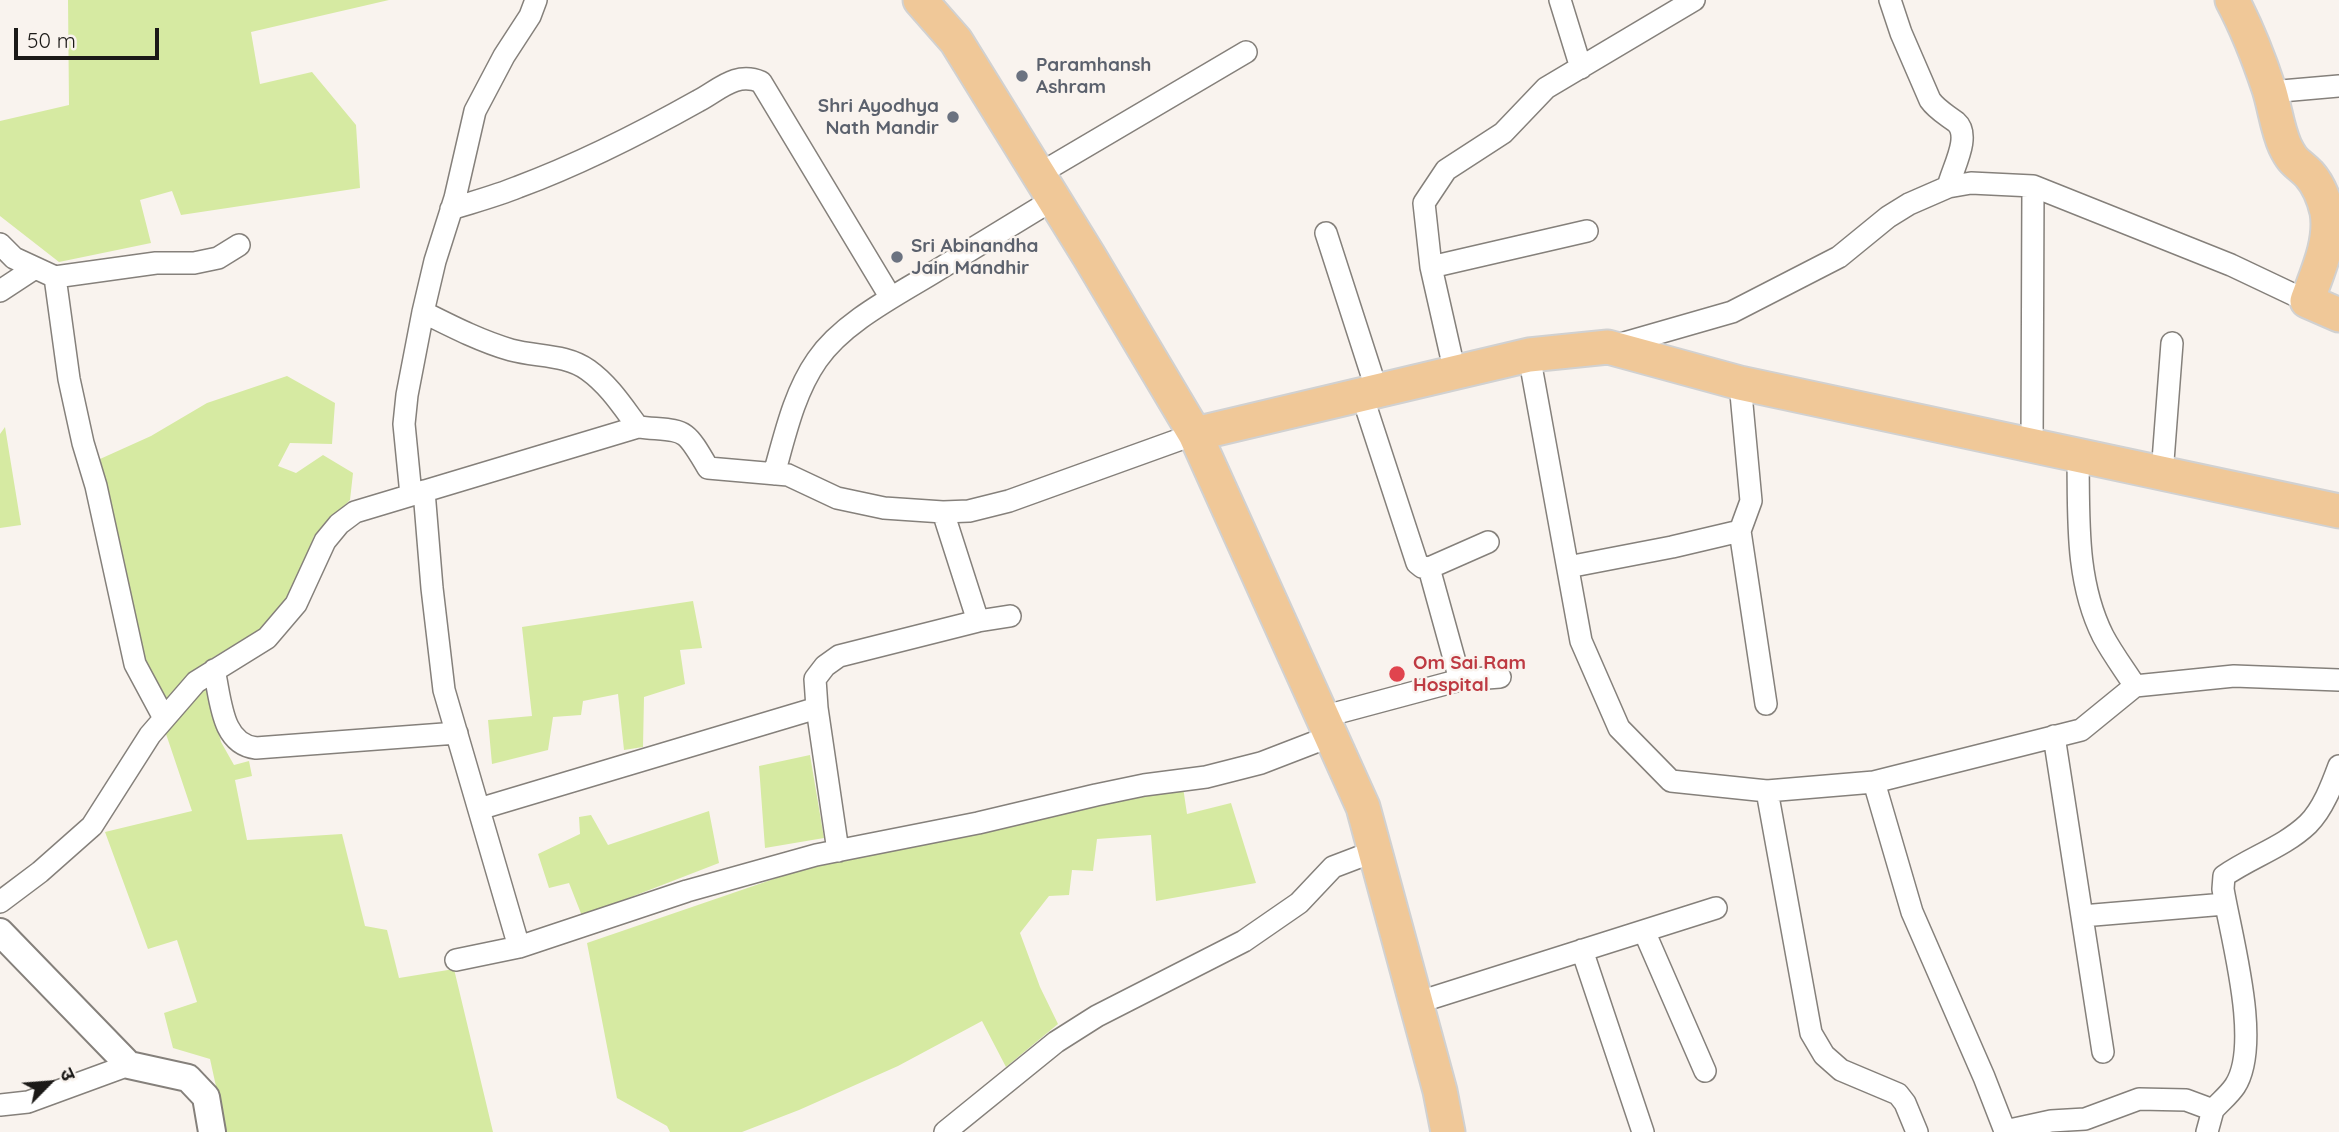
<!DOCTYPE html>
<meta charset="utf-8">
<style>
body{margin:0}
#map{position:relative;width:2339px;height:1132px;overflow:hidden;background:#f9f3ee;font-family:Quicksand,"Noto Sans Devanagari",sans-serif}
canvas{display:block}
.north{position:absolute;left:14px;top:1048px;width:70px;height:70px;-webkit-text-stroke:5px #f9f3ee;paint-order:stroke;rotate:65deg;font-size:19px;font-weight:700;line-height:28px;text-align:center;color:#1b1917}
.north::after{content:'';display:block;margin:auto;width:24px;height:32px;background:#1b1917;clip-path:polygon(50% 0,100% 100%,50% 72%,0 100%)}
.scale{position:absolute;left:14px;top:28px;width:145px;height:32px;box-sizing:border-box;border:4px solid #1b1917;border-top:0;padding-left:9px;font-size:21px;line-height:24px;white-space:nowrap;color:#1b1917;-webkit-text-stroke:5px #f9f3ee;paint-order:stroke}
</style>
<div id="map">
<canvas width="2339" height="1132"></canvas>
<div class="north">उ</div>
<div class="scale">50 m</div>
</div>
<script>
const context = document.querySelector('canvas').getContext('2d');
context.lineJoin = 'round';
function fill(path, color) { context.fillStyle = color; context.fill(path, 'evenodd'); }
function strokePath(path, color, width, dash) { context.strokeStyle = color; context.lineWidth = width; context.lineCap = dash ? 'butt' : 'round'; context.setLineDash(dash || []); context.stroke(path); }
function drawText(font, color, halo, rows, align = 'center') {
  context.font = font + ' Quicksand,sans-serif'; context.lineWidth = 5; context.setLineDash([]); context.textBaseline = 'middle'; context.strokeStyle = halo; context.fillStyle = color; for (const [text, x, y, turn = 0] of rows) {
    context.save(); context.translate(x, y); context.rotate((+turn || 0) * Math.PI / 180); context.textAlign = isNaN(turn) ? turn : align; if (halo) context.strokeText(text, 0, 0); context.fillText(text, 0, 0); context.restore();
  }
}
fill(new Path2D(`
 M 68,0 L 389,0 L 251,32 L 260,84 L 312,72 L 356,125 L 360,188 L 181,215 L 172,191 L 140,200 L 151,243 L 59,262 L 0,216 L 0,121 L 69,105 Z
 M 287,376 L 335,403 L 332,444 L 290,443 L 278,466 L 296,473 L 323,455 L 353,473 L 350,500 L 314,536 L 292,596 L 260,629 L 209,660 L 167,701 L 144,660 L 100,459 L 151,436 L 207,403 Z
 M 5,427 L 21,525 L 0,528 L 0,434 Z
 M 693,601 L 702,648 L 680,650 L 685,684 L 644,697 L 643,747 L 624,750 L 618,694 L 583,701 L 581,715 L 553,717 L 548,750 L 492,764 L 488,720 L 532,716 L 522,627 Z
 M 207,686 L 221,742 L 234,765 L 249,761 L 252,776 L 235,780 L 247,840 L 342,834 L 365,926 L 387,930 L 399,978 L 454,969 L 493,1132 L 226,1132 L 210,1059 L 173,1048 L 164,1013 L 197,1002 L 177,940 L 148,949 L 105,832 L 192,811 L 165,731 Z
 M 810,755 L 824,838 L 765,848 L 759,766 Z
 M 1183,787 L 1187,814 L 1231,803 L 1256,883 L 1156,901 L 1151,835 L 1097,839 L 1093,871 L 1072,870 L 1069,895 L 1049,896 L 1020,933 L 1040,987 L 1058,1024 L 1006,1067 L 982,1021 L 898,1066 L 799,1110 L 742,1132 L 670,1132 L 667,1126 L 617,1098 L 587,943 L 835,858 L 975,833 Z
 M 709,811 L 719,863 L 582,916 L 569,883 L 549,888 L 538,854 L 580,834 L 579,817 L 591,815 L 608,845 Z`), '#d6eaa2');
const minor = new Path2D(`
 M 1560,0 L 1581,68
 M 1890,0 L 1901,33 L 1930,100 C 1937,110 1947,115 1956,122 C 1972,136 1952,169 1948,187
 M 2270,92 L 2339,86
 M 1039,174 L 1246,52
 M 451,209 C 473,202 496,196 518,187 C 580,164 641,133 698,101 C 719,90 736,71 761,82 L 891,298
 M 1326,233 L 1377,391
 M 0,244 L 14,258 L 55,277 L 156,263 L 194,263 L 218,258 L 239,245
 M 1431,267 L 1587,231
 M 55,277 L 69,379 L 83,443 L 96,486 L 135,664 L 164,718
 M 0,291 L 35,268
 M 423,312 C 451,326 480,341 511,350 C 537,357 566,354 588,370 C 609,385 623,407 638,427
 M 1610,347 L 1732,312 L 1839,257 L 1888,217 L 1909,204 L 1948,187 L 1971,183 L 2033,186 L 2231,265 L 2307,301
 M 1529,355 L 1581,641 L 1619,728 L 1671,781 L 1767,791 L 1874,782 L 1912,912 L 1984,1077 L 2005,1131 L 2051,1121 L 2085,1119 L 2139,1099 L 2186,1100 L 2213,1110 L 2207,1132
 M 1455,373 L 1431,267 L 1424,203 L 1446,170 L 1503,133 L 1546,88 L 1694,0
 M 1362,395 L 1417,563 L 1422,567 L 1429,568 L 1488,542
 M 2032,446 L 2033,186
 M 2078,456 C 2079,517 2075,580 2103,636 C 2112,653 2124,669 2135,686
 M 774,474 C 785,435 794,393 817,360 C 843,322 897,295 936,271 C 976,247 1015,223 1054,199
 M 2162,474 L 2172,343
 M 424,491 L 432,588 L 444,690 L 519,947
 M 411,495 L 404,424 L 407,395 L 423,312 L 435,261 L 455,198 L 475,111 L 504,56 L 530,16 L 536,0
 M 943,512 L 978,621
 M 1740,531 L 1766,704
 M 1568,567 L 1672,547 L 1740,531 L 1751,501 L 1740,383
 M 1429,568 L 1460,680
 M 214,670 C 221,699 221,744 256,748 L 457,733
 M 1322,717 L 1460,680 L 1500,677
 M 2054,736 L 2103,1052
 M 1874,782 L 2081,730 L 2135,686 L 2234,676 L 2339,680
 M 1767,791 L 1811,1033 L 1824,1055 L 1841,1070 L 1898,1094 L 1905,1103 L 1917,1132
 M 479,809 L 817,708
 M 838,851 L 817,708 L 815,679 L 825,666 L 839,656 L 978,621 L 1010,616
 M 0,902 L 40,872 L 92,826 L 150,735 L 196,682 L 267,638 L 296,604 L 325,541 L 339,524 L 355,512 L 638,427 C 686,432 683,425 708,468 L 788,475 L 837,498 L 884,508 L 943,512 L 969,511 L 1009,501 L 1195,434
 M 2082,916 L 2225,904
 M 1644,931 L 1705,1071
 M 1582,950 L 1643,1132
 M 456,960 L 519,947 L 687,891 L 816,855 L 978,823 L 1096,795 L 1144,785 L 1206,777 L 1261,763 L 1331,736
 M 1416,1003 L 1716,908
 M 0,1105 L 28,1102 L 129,1065
 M 2213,1110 C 2220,1102 2229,1095 2235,1086 C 2262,1044 2231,937 2223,889 L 2224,876 C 2251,857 2284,847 2308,824 C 2323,809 2332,785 2339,766
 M 945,1132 L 1056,1042 L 1097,1016 L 1244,941 L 1299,903 L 1333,867 L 1375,851`);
const tertiary = new Path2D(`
 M 0,932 L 129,1065 L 188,1078 L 206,1097 L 212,1132`);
const primary = new Path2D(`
 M 920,0 L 956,41 L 1089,256 L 1195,434 L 1363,807 L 1440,1091 L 1448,1132
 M 2232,0 C 2247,28 2259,59 2269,89 C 2275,108 2277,128 2285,146 C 2293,163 2297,162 2309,174 C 2318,184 2324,199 2327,212 C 2332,242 2317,273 2307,301 L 2339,315
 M 1195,434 L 1529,355 L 1608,347 L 1740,383 L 2339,511`);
strokePath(minor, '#85807b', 24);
strokePath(tertiary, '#85807b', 30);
strokePath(primary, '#d1d1d1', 37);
strokePath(minor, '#fff', 21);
strokePath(tertiary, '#fff', 26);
strokePath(primary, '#f0c898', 33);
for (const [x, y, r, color] of [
 [1022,76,7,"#6b7280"],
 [953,117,7,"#6b7280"],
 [897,257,7,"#6b7280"],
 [1397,674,9,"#e0444e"]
]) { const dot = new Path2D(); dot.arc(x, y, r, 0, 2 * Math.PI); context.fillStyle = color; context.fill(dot); strokePath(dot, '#f9f3ee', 2.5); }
drawText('bold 19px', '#5b616d', '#f9f3ee', [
 ["Paramhansh",1036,65],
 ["Ashram",1036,87],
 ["Shri Ayodhya",939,106,"right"],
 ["Nath Mandir",939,128,"right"],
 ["Sri Abinandha",911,246],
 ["Jain Mandhir",911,268]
], 'left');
drawText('bold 19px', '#be3a42', '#f9f3ee', [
 ["Om Sai Ram",1413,663],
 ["Hospital",1413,685]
], 'left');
</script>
